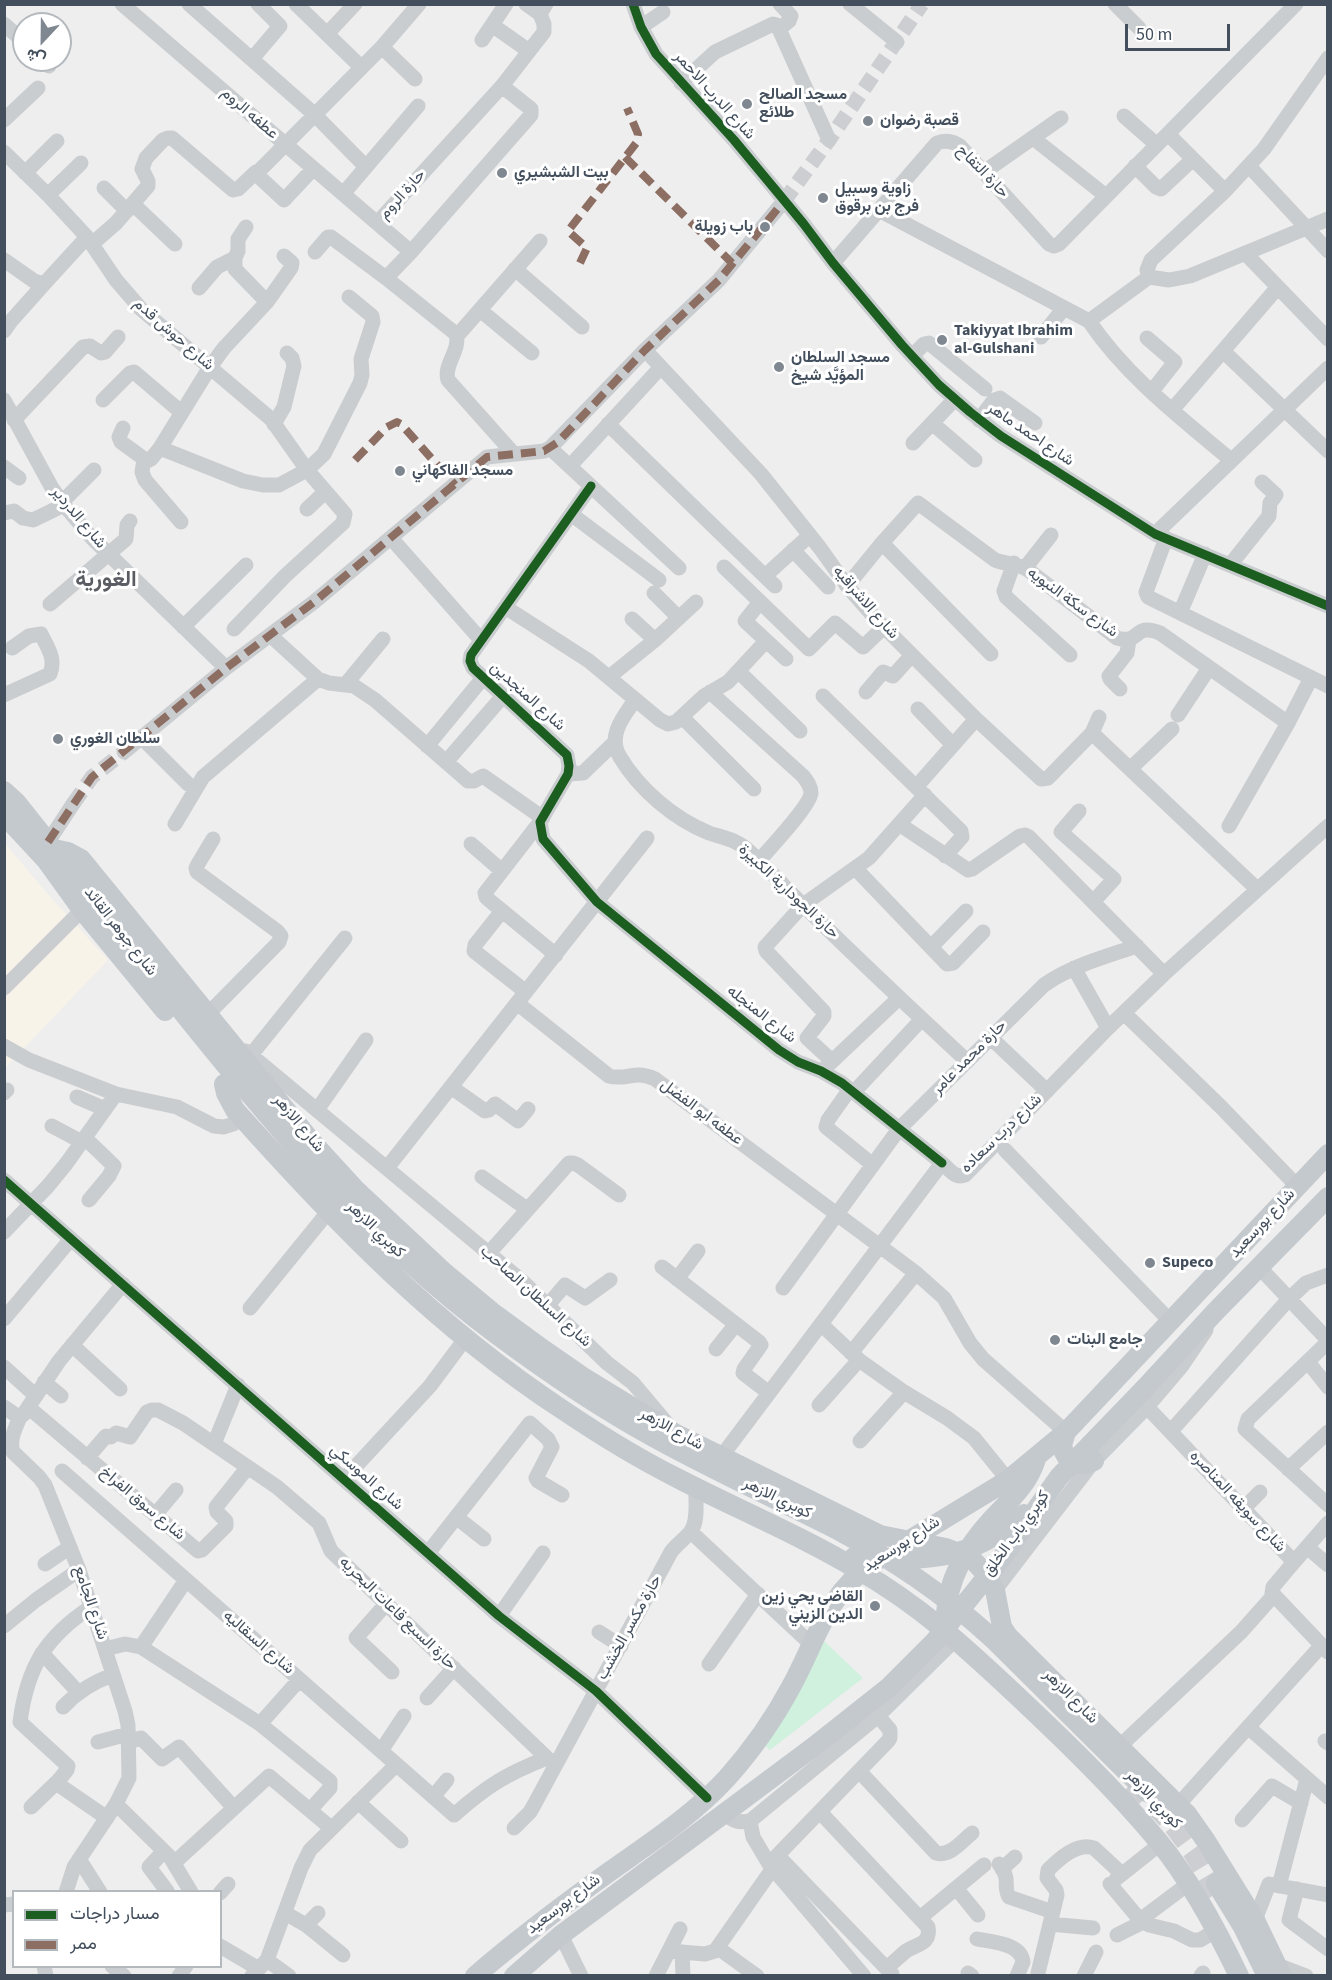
<!DOCTYPE html>
<meta charset="utf-8">
<style>
body{margin:0}
#map{position:relative;width:1332px;height:1980px;overflow:hidden;background:#efeeee;font-family:"Source Sans 3",Vazirmatn,sans-serif}
canvas{display:block}
.frame{position:absolute;inset:0;border:6px solid #434f5d;pointer-events:none}
.legend{position:absolute;left:12px;top:1890px;width:210px;height:78px;box-sizing:border-box;background:#fff;border:2px solid #b4b9be;margin:0;padding:8px 10px;list-style:none;font-size:18px;color:#434f5d}
.legend li{display:flex;align-items:center;gap:12px;height:30px}
.legend b{width:30px;border:2px solid #b4b9be}
.north{position:absolute;left:12px;top:12px;width:60px;height:60px;box-sizing:border-box;background:#fff;border:2px solid #b4b9be;border-radius:50%;rotate:202deg;font-size:16px;font-weight:700;line-height:24px;text-align:center;color:#434f5d}
.north::after{content:'';display:block;margin:auto;width:21px;height:27px;background:#7f8790;clip-path:polygon(50% 0,100% 100%,50% 72%,0 100%)}
.scale{position:absolute;left:1125px;top:24px;width:105px;height:27px;box-sizing:border-box;border:3px solid #434f5d;border-top:0;padding-left:8px;font-size:18px;line-height:21px;white-space:nowrap;color:#434f5d;-webkit-text-stroke:4px #fff;paint-order:stroke}
</style>
<div id="map">
<canvas width="1332" height="1980"></canvas>
<div class="frame"></div>
<ul class="legend">
<li><b style="height:8px;background:#1b5e20"></b>مسار دراجات</li>
<li><b style="height:8px;background:#8d6e63"></b>ممر</li>
</ul>
<div class="north">ش</div>
<div class="scale">50 m</div>
</div>
<script>
const context = document.querySelector('canvas').getContext('2d');
context.lineJoin = 'round';
function fill(path, color) { context.fillStyle = color; context.fill(path, 'evenodd'); }
function strokePath(path, color, width, dash) { context.strokeStyle = color; context.lineWidth = width; context.lineCap = dash ? 'butt' : 'round'; context.setLineDash(dash || []); context.stroke(path); }
function drawText(font, color, halo, rows, align = 'center') {
  context.font = font + ' "Source Sans 3",Vazirmatn,sans-serif'; context.lineWidth = 6; context.setLineDash([]); context.textBaseline = 'middle'; context.strokeStyle = halo; context.fillStyle = color; for (const [text, x, y, turn = 0] of rows) {
    context.save(); context.translate(x, y); context.rotate((+turn || 0) * Math.PI / 180); context.textAlign = isNaN(turn) ? turn : align; if (halo) context.strokeText(text, 0, 0); context.fillText(text, 0, 0); context.restore();
  }
}
fill(new Path2D(`
 M 4,842 L 45,891 L 108,960 L 5,1068 Z`), '#f7f3e8');
fill(new Path2D(`
 M 824,1641 L 863,1678 L 770,1750 L 764,1745 Z`), '#cff1de');
strokePath(new Path2D(`
 M 784,201 L 829,140 L 922,4
 M 73,804 L 92,777 L 124,752`), '#cdced1', 15, [15, 8]);
strokePath(new Path2D(`
 M 1132,1783 L 1173,1825 L 1192,1851 L 1221,1899`), '#cdced1', 20, [20, 10]);
strokePath(new Path2D(`
 M 122,4 L 377,223
 M 189,4 L 314,114 L 366,167
 M 296,4 L 361,67
 M 526,4 L 540,14
 M 633,4 L 641,27 L 656,54 L 734,140 L 803,223 L 833,263 L 902,345 L 939,385 L 970,412 L 1001,436 L 1155,534 L 1328,606
 M 850,4 L 897,42
 M 1115,4 L 1139,28
 M 4,24 L 24,42
 M 492,25 L 529,51
 M 641,27 L 663,12
 M 779,29 L 829,140
 M 779,29 L 789,21 L 791,16 L 780,4
 M 327,34 L 355,4
 M 482,40 L 506,4
 M 382,47 L 415,79
 M 252,59 L 280,26 L 258,4
 M 43,60 L 49,66
 M 681,83 L 715,52 L 773,24 L 777,25 L 779,29
 M 1124,116 L 1157,145
 M 4,120 L 38,88
 M 1169,135 L 1225,191
 M 1033,138 L 1106,196
 M 4,152 L 48,195 L 87,237 L 116,280 L 141,309 L 271,419 L 307,470 L 345,514 L 343,523 L 285,576 L 234,629
 M 1135,166 L 1156,187 L 1161,189 L 1193,159
 M 1249,166 L 1328,251
 M 313,169 L 284,200 L 256,174 L 382,47 L 419,4
 M 984,172 L 1061,118
 M 25,173 L 57,141
 M 104,188 L 127,211
 M 343,194 L 418,106
 M 48,195 L 81,163
 M 133,204 L 175,244
 M 879,210 L 1089,321 C 1126,376 1181,418 1231,460
 M 246,227 L 238,239 L 238,251 L 235,258 L 235,269 L 267,302
 M 92,244 L 116,223 L 148,186 L 148,181 L 142,169 L 146,158 L 163,140 L 168,138 L 172,138 L 233,190 L 238,189 L 256,172
 M 315,252 L 328,237 L 331,237 L 386,278
 M 411,252 L 531,115 L 531,109 L 502,86
 M 1245,253 L 1328,339
 M 4,260 L 34,281 L 44,284 L 87,237
 M 833,263 L 937,143 C 946,140 952,141 960,146 L 1049,244 L 1054,246 L 1059,244 L 1296,4
 M 515,269 L 582,327
 M 1149,277 L 1147,270 L 1151,260 L 1225,191 L 1264,149 L 1328,58
 M 199,288 L 217,267 L 235,258
 M 480,310 L 532,353
 M 1089,321 L 1149,277 L 1169,280 L 1190,276 L 1328,219
 M 4,331 L 11,321 L 44,284
 M 457,336 L 540,241
 M 1041,337 L 1064,308
 M 1147,338 L 1175,362 L 1152,391
 M 645,350 L 761,474 L 820,548 L 847,586 L 876,619 L 976,719 L 1041,779 L 1048,778 L 1092,733 L 1099,717
 M 1223,351 L 1328,451
 M 912,356 L 924,344 L 929,343 L 985,389
 M 4,400 L 52,488 L 64,505 L 92,538 L 226,668
 M 103,400 L 130,373 L 134,372 L 181,412
 M 1172,410 L 1278,287
 M 14,420 L 83,347 L 90,346 L 101,353 L 105,352 L 118,337
 M 979,420 L 994,400 L 1000,398 L 1035,423
 M 932,423 L 975,460
 M 274,424 L 284,407 L 294,366 L 292,358 L 287,353
 M 608,424 L 775,586
 M 123,428 L 119,437 L 121,442 L 147,461 L 151,459 L 160,448 L 243,481 L 263,485 L 279,485 L 307,470 L 324,454 L 360,383 L 362,375 L 361,359 L 373,322 L 372,316 L 349,297
 M 913,443 L 955,399
 M 160,448 L 210,367 L 224,348 L 267,302 L 291,268 L 292,263 L 284,256
 M 550,448 L 679,568
 M 513,453 L 448,380 C 443,365 461,350 456,334 L 386,278 L 411,252 L 377,223 L 502,86 L 544,32 L 544,24 L 540,14 L 546,4
 M 144,460 L 142,472 L 145,480 L 181,522
 M 570,466 L 661,367
 M 4,467 L 19,478
 M 591,486 L 471,655 L 470,661 L 473,668 L 567,755 L 569,766 L 568,774 L 540,822 L 543,839 L 597,902 L 779,1050 L 798,1062 L 821,1071 L 842,1083 L 942,1163
 M 62,502 L 94,470
 M 307,509 L 325,492
 M 4,513 L 14,511 L 23,518 L 33,520 L 64,505
 M 571,514 L 659,580
 M 1155,534 L 1328,368
 M 391,538 L 481,640
 M 1166,538 L 1146,592 L 1148,597 L 1328,686
 M 882,543 L 991,654
 M 793,550 L 828,587
 M 1014,563 L 1004,591 L 1006,597 L 1070,655
 M 1230,565 L 1269,516 L 1270,503 L 1276,495 L 1262,482
 M 724,567 L 809,649 L 835,623 L 863,647 L 884,627
 M 1025,568 L 1051,535
 M 765,576 L 810,535
 M 847,586 L 882,543 L 918,503 L 995,560 C 1007,565 1016,562 1028,570 L 1117,638 C 1141,645 1133,622 1160,633 L 1288,723
 M 654,593 L 679,618
 M 760,602 L 745,621 L 786,659
 M 50,604 L 126,539 L 127,525 L 130,521
 M 505,607 L 589,661 L 660,720 L 668,724 L 676,722 L 704,696 L 728,682 L 766,641
 M 1180,613 L 1205,554
 M 632,619 L 655,640
 M 183,627 L 246,565
 M 270,635 L 318,679 L 329,683 L 354,686 L 375,700 L 468,781 L 474,781 L 483,776 L 543,818
 M 738,671 L 800,731
 M 609,677 L 655,640 L 696,602
 M 345,685 L 383,639
 M 1120,689 L 1110,679 L 1109,676 L 1127,653 L 1129,640
 M 710,692 L 803,776 C 807,781 811,786 811,793 C 810,806 769,849 759,861
 M 866,692 L 883,672 L 893,676 L 912,655
 M 4,695 L 50,674 C 56,659 48,648 41,634 L 29,636 L 12,648
 M 823,696 L 961,831 L 962,837 L 945,856
 M 635,700 C 623,717 607,736 620,757 C 639,789 674,819 709,833 C 724,838 738,840 750,852 C 769,869 786,889 805,907 C 858,959 912,1010 967,1061
 M 918,709 L 953,745
 M 1178,715 L 1209,668
 M 682,717 L 754,789
 M 1092,733 L 1257,889
 M 141,737 L 188,784
 M 427,746 L 483,678
 M 124,752 L 226,668 L 314,602 L 487,457 L 544,451 L 550,448 L 645,350 L 719,280 L 784,201
 M 446,762 L 503,696
 M 1130,769 L 1172,729
 M 568,774 L 583,773 L 615,742
 M 916,787 L 976,719
 M 1079,811 L 1061,832 L 1114,879 L 1093,902
 M 540,822 L 485,893 L 486,897 L 489,900 L 556,955
 M 175,824 L 203,777 L 318,679
 M 899,824 L 968,870 L 972,869 L 1020,836 L 1025,835 L 1029,837 L 1164,974
 M 1229,826 L 1288,723 L 1311,678
 M 48,842 L 73,804
 M 471,844 L 502,871
 M 855,868 L 947,964 L 953,963 L 983,932
 M 502,911 L 475,945 L 474,951 L 526,992
 M 931,947 L 966,911
 M 1074,968 L 1108,1028
 M 4,988 L 82,910
 M 517,1003 L 609,1076 C 628,1081 634,1069 655,1079 L 916,1273 L 944,1298 L 970,1343 L 983,1359 L 1066,1432
 M 1124,1013 L 1221,1107 L 1298,1187
 M 208,1014 L 279,942 L 281,936 L 277,931 L 197,872 L 196,868 L 198,864 L 213,839
 M 991,1038 L 1047,1091
 M 4,1046 L 29,1060 L 116,1094 L 177,1107 L 214,1126 L 224,1127 L 233,1124 L 242,1117
 M 246,1051 L 522,1281 L 607,1363 L 633,1383 L 670,1427
 M 251,1055 L 345,938
 M 832,1061 L 807,1038 L 824,1016 L 824,1012 L 766,951 L 765,947 L 803,905 L 869,858 L 925,795
 M 826,1067 L 899,998
 M 451,1087 L 485,1111 L 489,1110 L 495,1104 L 518,1121 L 528,1109
 M 850,1089 L 828,1120 L 826,1127 L 873,1165
 M 854,1092 L 922,1019
 M 4,1093 L 7,1090
 M 77,1097 L 105,1109
 M 317,1110 L 366,1040
 M 52,1126 L 82,1142
 M 85,1138 L 114,1166 L 109,1176 L 89,1200
 M 1005,1150 L 1171,1322
 M 387,1168 L 647,838
 M 482,1177 L 527,1209
 M 4,1180 L 499,1616 L 596,1691 L 707,1798
 M 4,1232 L 48,1186 L 66,1164 L 116,1094
 M 489,1253 L 569,1163 L 573,1163 L 578,1165 L 619,1195
 M 662,1267 L 759,1342 L 761,1345 L 744,1369 L 743,1373 L 769,1393
 M 1260,1268 L 1328,1340
 M 677,1279 L 698,1251
 M 783,1288 L 899,1129 L 1044,985 C 1071,966 1105,957 1137,946
 M 548,1305 L 565,1285 L 585,1298 L 610,1280
 M 250,1308 L 328,1212
 M 4,1319 L 71,1239
 M 821,1324 L 859,1360 L 904,1392 L 947,1418 L 974,1438 L 1008,1480
 M 1328,1342 L 1248,1419 L 1245,1429 L 1328,1505
 M 72,1345 L 120,1389
 M 716,1349 L 736,1324
 M 851,1353 L 916,1273
 M 1308,1362 L 1328,1387
 M 4,1367 L 36,1396
 M 44,1382 L 61,1396
 M 819,1405 L 859,1360
 M 4,1407 L 17,1416 L 23,1415 L 59,1361 L 123,1284
 M 28,1407 L 198,1551 L 202,1550 L 226,1526 L 226,1521 L 217,1512 L 216,1507 L 248,1467
 M 1147,1407 L 1294,1562 L 1273,1587 L 1272,1593 L 1328,1652
 M 20,1417 C 15,1429 9,1440 13,1452 L 39,1477 L 45,1485 L 79,1570 L 125,1711 L 128,1725 L 129,1778 L 116,1804 L 74,1867 L 66,1892
 M 1171,1431 L 1288,1300 L 1306,1283 L 1328,1275
 M 860,1441 L 904,1392
 M 214,1444 L 238,1385
 M 721,1457 L 942,1163 C 949,1169 955,1179 965,1175 L 1108,1028 L 1164,974 L 1328,826
 M 87,1458 L 106,1436 L 111,1437 L 116,1433 L 130,1437 L 147,1412 L 152,1410 L 158,1410 L 183,1423 L 277,1487 L 319,1523 L 331,1551 L 547,1758 L 555,1764
 M 1288,1469 L 1328,1432
 M 62,1471 L 454,1815 C 487,1786 506,1774 547,1758
 M 344,1479 L 430,1386 L 465,1339
 M 1243,1509 L 1260,1492
 M 155,1515 L 176,1490
 M 456,1517 L 484,1539
 M 691,1532 L 812,1645
 M 1307,1547 L 1328,1565
 M 428,1553 L 530,1423 L 548,1439 L 552,1447 L 536,1478 L 538,1481 L 562,1495
 M 1294,1562 L 1328,1523
 M 45,1564 L 70,1547
 M 995,1590 L 1094,1461 L 1147,1407 L 1181,1367 L 1206,1330
 M 386,1604 L 356,1638 L 392,1672
 M 91,1607 C 45,1637 27,1668 20,1722 L 68,1766 L 67,1770 L 58,1781 L 59,1785 L 107,1818
 M 499,1616 L 543,1553
 M 4,1626 L 36,1600 L 79,1570
 M 599,1632 L 621,1646
 M 141,1647 L 186,1580
 M 105,1649 L 125,1644 L 141,1647 L 260,1724 L 330,1781 L 330,1788 L 310,1810
 M 42,1653 L 78,1692
 M 709,1664 L 758,1594
 M 427,1698 L 454,1668
 M 63,1707 C 78,1691 93,1682 113,1675
 M 260,1724 L 299,1680
 M 1248,1727 L 1328,1797
 M 1325,1741 L 1328,1743
 M 98,1742 L 128,1734
 M 128,1742 L 141,1738 L 162,1759 L 179,1747 L 234,1808
 M 1120,1746 L 1241,1632 L 1273,1596
 M 381,1751 L 404,1716
 M 859,1771 L 936,1853 C 950,1857 962,1841 972,1833
 M 433,1797 L 447,1780
 M 358,1802 L 401,1841
 M 116,1804 L 170,1857 L 191,1892
 M 1178,1805 L 1321,1646
 M 31,1807 L 58,1781
 M 820,1812 L 928,1927 C 931,1944 917,1944 906,1951 C 899,1957 893,1963 886,1968
 M 723,1813 C 733,1821 738,1823 750,1821 L 878,1716 L 956,1639
 M 1242,1820 L 1272,1786 L 1301,1803
 M 750,1821 L 753,1837 L 769,1864 L 864,1976
 M 514,1828 L 530,1812 L 534,1805 L 671,1552 C 677,1544 686,1538 691,1531 C 699,1520 695,1500 696,1487
 M 164,1851 L 149,1867 L 167,1891
 M 778,1856 L 892,1974
 M 79,1859 L 100,1892
 M 174,1863 L 269,1776 L 331,1828
 M 769,1864 L 888,1741 L 890,1738 L 890,1730 L 878,1716
 M 999,1864 C 1012,1881 1002,1884 1009,1897 L 1053,1912
 M 1002,1869 L 1015,1857
 M 1116,1879 L 1160,1844
 M 1110,1884 L 1140,1920 L 1149,1925 L 1174,1931 L 1192,1940 L 1200,1940 L 1215,1931
 M 1279,1886 L 1307,1779
 M 956,1888 L 978,1915
 M 1297,1889 L 1289,1920 L 1328,1949
 M 220,1893 L 228,1884
 M 4,1905 L 14,1904
 M 285,1913 L 306,1925 L 343,1955
 M 920,1918 L 984,1865
 M 1140,1920 L 1188,1884
 M 1255,1920 L 1269,1884 L 1328,1895
 M 1050,1924 L 1093,1928
 M 306,1925 L 318,1913
 M 561,1935 L 581,1976
 M 1117,1935 L 1143,1922
 M 977,1939 C 991,1942 1021,1943 1023,1962 L 1017,1976
 M 220,1946 L 259,1969
 M 718,1948 L 757,1976
 M 669,1951 L 705,1954 L 715,1951 L 773,1868
 M 682,1952 L 683,1976
 M 267,1960 L 289,1976
 M 1277,1965 L 1306,1976
 M 44,1966 L 46,1976
 M 112,1966 L 124,1976
 M 968,1973 L 972,1976
 M 1038,1973 L 1057,1895 L 1056,1890 L 1047,1878 L 1048,1870 C 1059,1859 1077,1842 1094,1848 L 1122,1874
 M 179,1976 L 186,1966
 M 252,1976 L 267,1960 L 301,1868 L 310,1850 L 396,1765
 M 656,1976 L 680,1929
 M 1084,1976 L 1096,1952
 M 1201,1976 L 1203,1973`), '#cacdcf', 15);
strokePath(new Path2D(`
 M 4,791 L 16,802 C 64,862 111,921 158,981 C 259,1109 364,1236 496,1334 C 547,1372 600,1408 655,1438 C 713,1470 774,1498 834,1528
 M 4,815 L 46,860 L 82,910 L 165,1011
 M 54,849 L 68,852 L 81,859 L 312,1142 L 355,1189 L 445,1273 L 492,1312 L 544,1350 L 583,1377 L 676,1434 L 880,1535 L 946,1548 L 971,1558 L 987,1575 L 995,1590 L 1002,1627 L 1008,1636 L 1187,1814 L 1206,1841 L 1255,1920 L 1282,1976
 M 224,1084 L 226,1093 L 235,1110 C 336,1223 435,1326 563,1410 C 600,1435 639,1459 679,1479 C 739,1510 802,1536 860,1571 C 919,1605 964,1646 1013,1692 C 1063,1739 1115,1789 1159,1842 C 1190,1880 1218,1932 1239,1976
 M 1144,1389 L 1215,1312 L 1328,1197
 M 1066,1432 L 1062,1445 C 1065,1462 1079,1468 1094,1461
 M 903,1544 L 1008,1480 L 1066,1432 L 1328,1154
 M 946,1614 C 948,1578 968,1545 992,1519 C 1010,1500 1028,1485 1036,1459
 M 992,1638 L 1148,1793
 M 1216,1883 L 1243,1927 L 1267,1976
 M 475,1976 C 518,1939 563,1905 609,1872 C 650,1843 692,1816 727,1778 C 752,1750 774,1719 792,1685 C 815,1643 828,1592 871,1565
 M 514,1976 L 561,1935 L 812,1748`), '#c4c9ce', 20);
strokePath(new Path2D(`
 M 834,1528 C 895,1561 941,1592 992,1638
 M 854,1557 C 923,1561 969,1563 1024,1514
 M 812,1748 L 889,1687 L 935,1641 L 1001,1559 L 1059,1477 L 1144,1389`), '#c4c9ce', 20);
strokePath(new Path2D(`
 M 625,157 L 732,263
 M 580,263 L 587,248 L 568,231 L 637,142 L 638,134 L 627,108
 M 355,460 L 387,427 L 397,422 L 401,424 L 455,485
 M 48,842 L 92,777 L 226,668 L 314,602 L 487,457 L 544,451 L 558,442 L 645,350 L 719,280 L 784,201`), '#8d6e63', 8, [15, 8]);
strokePath(new Path2D(`
 M 633,4 L 641,27 L 656,54 L 734,140 L 803,223 L 833,263 L 902,345 L 939,385 L 970,412 L 1001,436 L 1155,534 L 1328,606
 M 591,486 L 471,655 L 470,661 L 473,668 L 567,755 L 569,766 L 568,774 L 540,822 L 543,839 L 597,902 L 779,1050 L 798,1062 L 821,1071 L 842,1083 L 942,1163
 M 4,1180 L 499,1616 L 596,1691 L 707,1798`), '#1b5e20', 9);
for (const [x, y, r, color] of [
 [747,104,6,"#7f8790"],
 [868,121,6,"#7f8790"],
 [502,173,6,"#7f8790"],
 [823,198,6,"#7f8790"],
 [765,227,6,"#7f8790"],
 [942,340,6,"#7f8790"],
 [779,367,6,"#7f8790"],
 [400,471,6,"#7f8790"],
 [58,739,6,"#7f8790"],
 [1150,1263,6,"#7f8790"],
 [1055,1340,6,"#7f8790"],
 [875,1606,6,"#7f8790"]
]) { const dot = new Path2D(); dot.arc(x, y, r, 0, 2 * Math.PI); context.fillStyle = color; context.fill(dot); strokePath(dot, '#fff', 2); }
drawText('bold 16px', '#434f5d', '#fff', [
 ["مسجد الصالح",759,95],
 ["طلائع",759,113],
 ["قصبة رضوان",880,121],
 ["بيت الشبشيري",514,173],
 ["زاوية وسبيل",835,189],
 ["فرج بن برقوق",835,207],
 ["باب زويلة",753,227,"right"],
 ["Takiyyat Ibrahim",954,331],
 ["al-Gulshani",954,349],
 ["مسجد السلطان",791,358],
 ["المؤيَّد شيخ",791,376],
 ["مسجد الفاكهاني",412,471],
 ["سلطان الغوري",70,739],
 ["Supeco",1162,1263],
 ["جامع البنات",1067,1340],
 ["القاضي يحي زين",863,1597,"right"],
 ["الدين الزيني",863,1615,"right"]
], 'left');
drawText('16px', '#434f5d', '#fff', [
 ["شارع الدرب الاحمر",714,96,48],
 ["عطفه الروم",249,114,41],
 ["حارة التفاح",982,172,46],
 ["حارة الروم",403,195,-48],
 ["شارع حوش قدم",173,335,41],
 ["شارع احمد ماهر",1030,435,34],
 ["شارع الدردير",78,518,50],
 ["شارع الاشراقيه",865,603,49],
 ["شارع سكة النبويه",1072,603,36],
 ["شارع المنجدين",527,697,42],
 ["حارة الجودارية الكبيرة",788,892,43],
 ["شارع جوهر القائد",120,932,52],
 ["شارع المنجله",761,1015,38],
 ["حارة محمد عامر",970,1058,-45],
 ["عطفه ابو الفضل",701,1113,37],
 ["شارع الازهر",298,1124,50],
 ["شارع درب سعاده",1002,1134,-44],
 ["شارع بورسعيد",1263,1224,-47],
 ["كوبري الازهر",375,1230,44],
 ["شارع السلطان الصاحب",535,1297,42],
 ["شارع الازهر",671,1430,29],
 ["شارع الموسكي",366,1478,41],
 ["كوبري الازهر",777,1499,26],
 ["شارع سويقه المناصره",1237,1502,47],
 ["شارع سوق الفراخ",142,1504,40],
 ["كوبري باب الخلق",1017,1534,-54],
 ["شارع بورسعيد",902,1545,-33],
 ["شارع الجامع",90,1603,71],
 ["حارة السبع قاعات البحريه",397,1614,44],
 ["حارة مكسر الخشب",630,1628,-61],
 ["شارع السقاليه",258,1643,41],
 ["شارع الازهر",1070,1697,45],
 ["كوبري الازهر",1153,1800,47],
 ["شارع بورسعيد",564,1905,-37]
]);
drawText('bold 22px', '#595d63', '#fff', [
 ["الغورية",106,581]
]);
</script>
